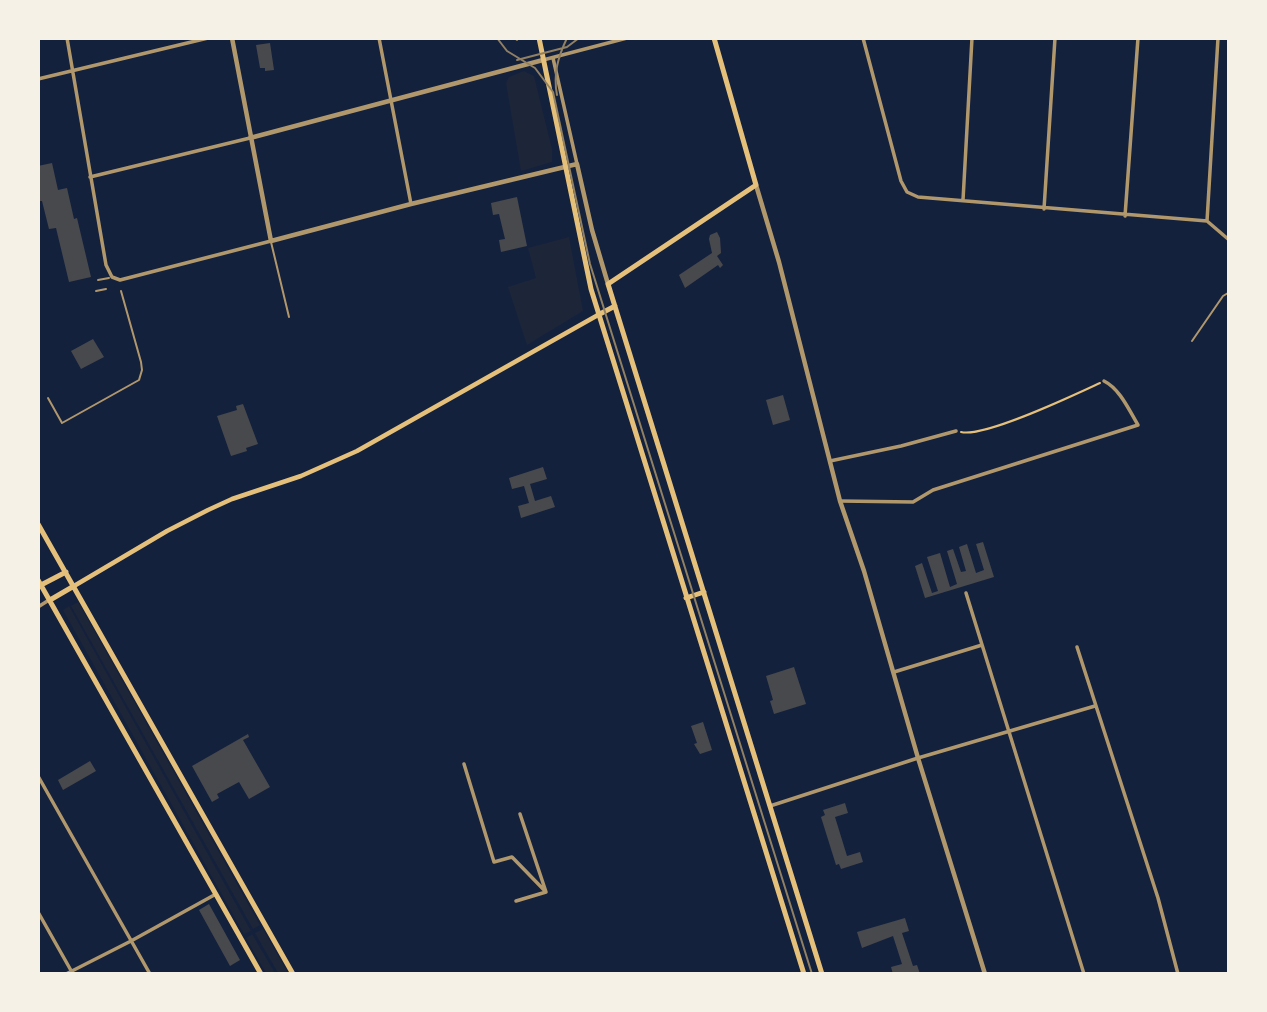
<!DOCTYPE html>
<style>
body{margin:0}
#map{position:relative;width:1267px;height:1012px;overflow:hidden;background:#14213d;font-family:Literata,serif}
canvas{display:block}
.frame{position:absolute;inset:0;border:40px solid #f6f1e7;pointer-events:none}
</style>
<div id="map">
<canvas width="1267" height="1012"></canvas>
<div class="frame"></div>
</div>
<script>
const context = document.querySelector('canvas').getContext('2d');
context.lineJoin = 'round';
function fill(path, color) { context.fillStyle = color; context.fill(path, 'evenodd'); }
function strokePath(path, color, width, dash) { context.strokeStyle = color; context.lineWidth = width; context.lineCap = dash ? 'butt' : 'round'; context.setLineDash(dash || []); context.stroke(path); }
fill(new Path2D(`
 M 524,71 L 534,76 L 552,149 L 552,162 L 521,171 L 506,83 L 509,77 Z
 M 569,237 L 583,311 L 527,345 L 508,287 L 536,278 L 528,248 Z
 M 78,602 L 260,925 L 253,929 L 71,606 Z
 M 69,606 L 251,931 L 244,934 L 63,610 Z
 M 263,929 L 288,973 L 278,973 L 255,933 Z
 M 252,934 L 275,973 L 266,973 L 246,938 Z`), '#1d2539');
fill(new Path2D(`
 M 270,43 L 274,70 L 265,71 L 265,68 L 260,68 L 256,45 Z
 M 52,163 L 58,190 L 67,188 L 74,219 L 77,218 L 91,277 L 69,282 L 56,228 L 49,229 L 42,201 L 38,201 L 38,166 Z
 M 517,197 L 527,246 L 501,252 L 499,240 L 505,239 L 499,214 L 493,215 L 491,203 Z
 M 717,232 L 720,238 L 721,253 L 717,256 L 723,265 L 720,268 L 718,265 L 685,288 L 679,275 L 712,253 L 709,239 L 710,235 Z
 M 93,339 L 104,357 L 81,369 L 71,351 Z
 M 783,395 L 790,420 L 773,425 L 766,400 Z
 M 243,404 L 258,444 L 246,448 L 247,451 L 231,456 L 217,416 L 237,410 L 236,406 Z
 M 543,467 L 547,479 L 530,484 L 535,501 L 551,496 L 555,507 L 521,518 L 518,506 L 529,503 L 524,486 L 512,489 L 509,478 Z
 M 983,542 L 994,577 L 925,598 L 915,566 L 922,563 L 932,593 L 938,591 L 927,557 L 940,553 L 950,587 L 957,584 L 947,551 L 953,549 L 961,572 L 966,571 L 959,547 L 967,544 L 976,573 L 984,570 L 976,544 Z
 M 794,667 L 806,704 L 774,714 L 770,701 L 773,700 L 766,676 Z
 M 703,722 L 712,750 L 700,754 L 694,744 L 697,743 L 691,726 Z
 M 248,734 L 249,737 L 243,740 L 270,787 L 249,799 L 239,782 L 217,794 L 219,798 L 212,802 L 192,766 Z
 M 90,761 L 96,771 L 63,790 L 58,780 Z
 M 845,803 L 848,813 L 835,817 L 847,856 L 860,852 L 863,862 L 841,869 L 839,864 L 836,865 L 821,817 L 825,815 L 823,810 Z
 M 209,904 L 240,960 L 230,966 L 199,910 Z
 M 905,918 L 909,931 L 902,933 L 913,966 L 917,965 L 920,974 L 893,974 L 891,967 L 902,964 L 893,936 L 862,948 L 857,932 Z`), '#48494c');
strokePath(new Path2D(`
 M 961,432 C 984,438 1074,395 1100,383`), '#e5c07b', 2);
strokePath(new Path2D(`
 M 271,242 L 289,317
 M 98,280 L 109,278
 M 96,291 L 106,289
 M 1192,341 L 1223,296 L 1228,293
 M 48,398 L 62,423 L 139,380 L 142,370 L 141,362 L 121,291`), '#b1986c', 2);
strokePath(new Path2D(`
 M 67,38 L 106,265 L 112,277 L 120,280 L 271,241
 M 379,38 L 411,204
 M 863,38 L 901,181 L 907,192 L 918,197 L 1207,221 L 1228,239
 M 553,58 L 577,164
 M 543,60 L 627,38
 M 38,79 L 208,38
 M 90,177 L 250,138
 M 963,200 L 972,38
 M 1044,209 L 1055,38
 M 1125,216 L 1138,38
 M 1207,221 L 1218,38
 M 830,461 L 901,446 L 956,431
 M 840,501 L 913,502 L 933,490 L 1138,425 C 1129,410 1120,389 1104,381
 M 966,593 L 1084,974
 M 38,607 L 49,600
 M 1077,647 L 1158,898 L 1178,974
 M 894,672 L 982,645
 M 464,764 L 494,862 L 512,857 L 546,892 L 520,814
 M 38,776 L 150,974
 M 770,806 L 918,758 L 1095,706
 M 516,901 L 546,892
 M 38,912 L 73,974
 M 66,974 L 131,941 L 216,894`), '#b1986c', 3.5);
strokePath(new Path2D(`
 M 232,38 L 271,241 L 411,204 L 577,164 L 592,230 L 608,284
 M 250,138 L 543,60
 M 756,185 L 779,262 L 840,501 L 864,571 L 918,758 L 985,974`), '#b1986c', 4.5);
strokePath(new Path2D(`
 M 74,586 L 167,531 L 208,510 L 232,499 L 301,476 L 357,451 L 598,315`), '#e5c07b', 4.5);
strokePath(new Path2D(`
 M 539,38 L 591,289 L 804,974
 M 714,38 L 756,185 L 608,284 L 822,974
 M 598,315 L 615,306
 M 38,524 L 293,974
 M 38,580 L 261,974
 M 41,585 L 66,572
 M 686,598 L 704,592
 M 50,600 L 74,586`), '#e5c07b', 5);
strokePath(new Path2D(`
 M 497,38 L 507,51 L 535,68 L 553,92 L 590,264 L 812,974
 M 515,38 L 517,40
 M 517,60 L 567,47 L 579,38
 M 557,95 C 553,74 558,57 567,38`), '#918062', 2);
</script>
